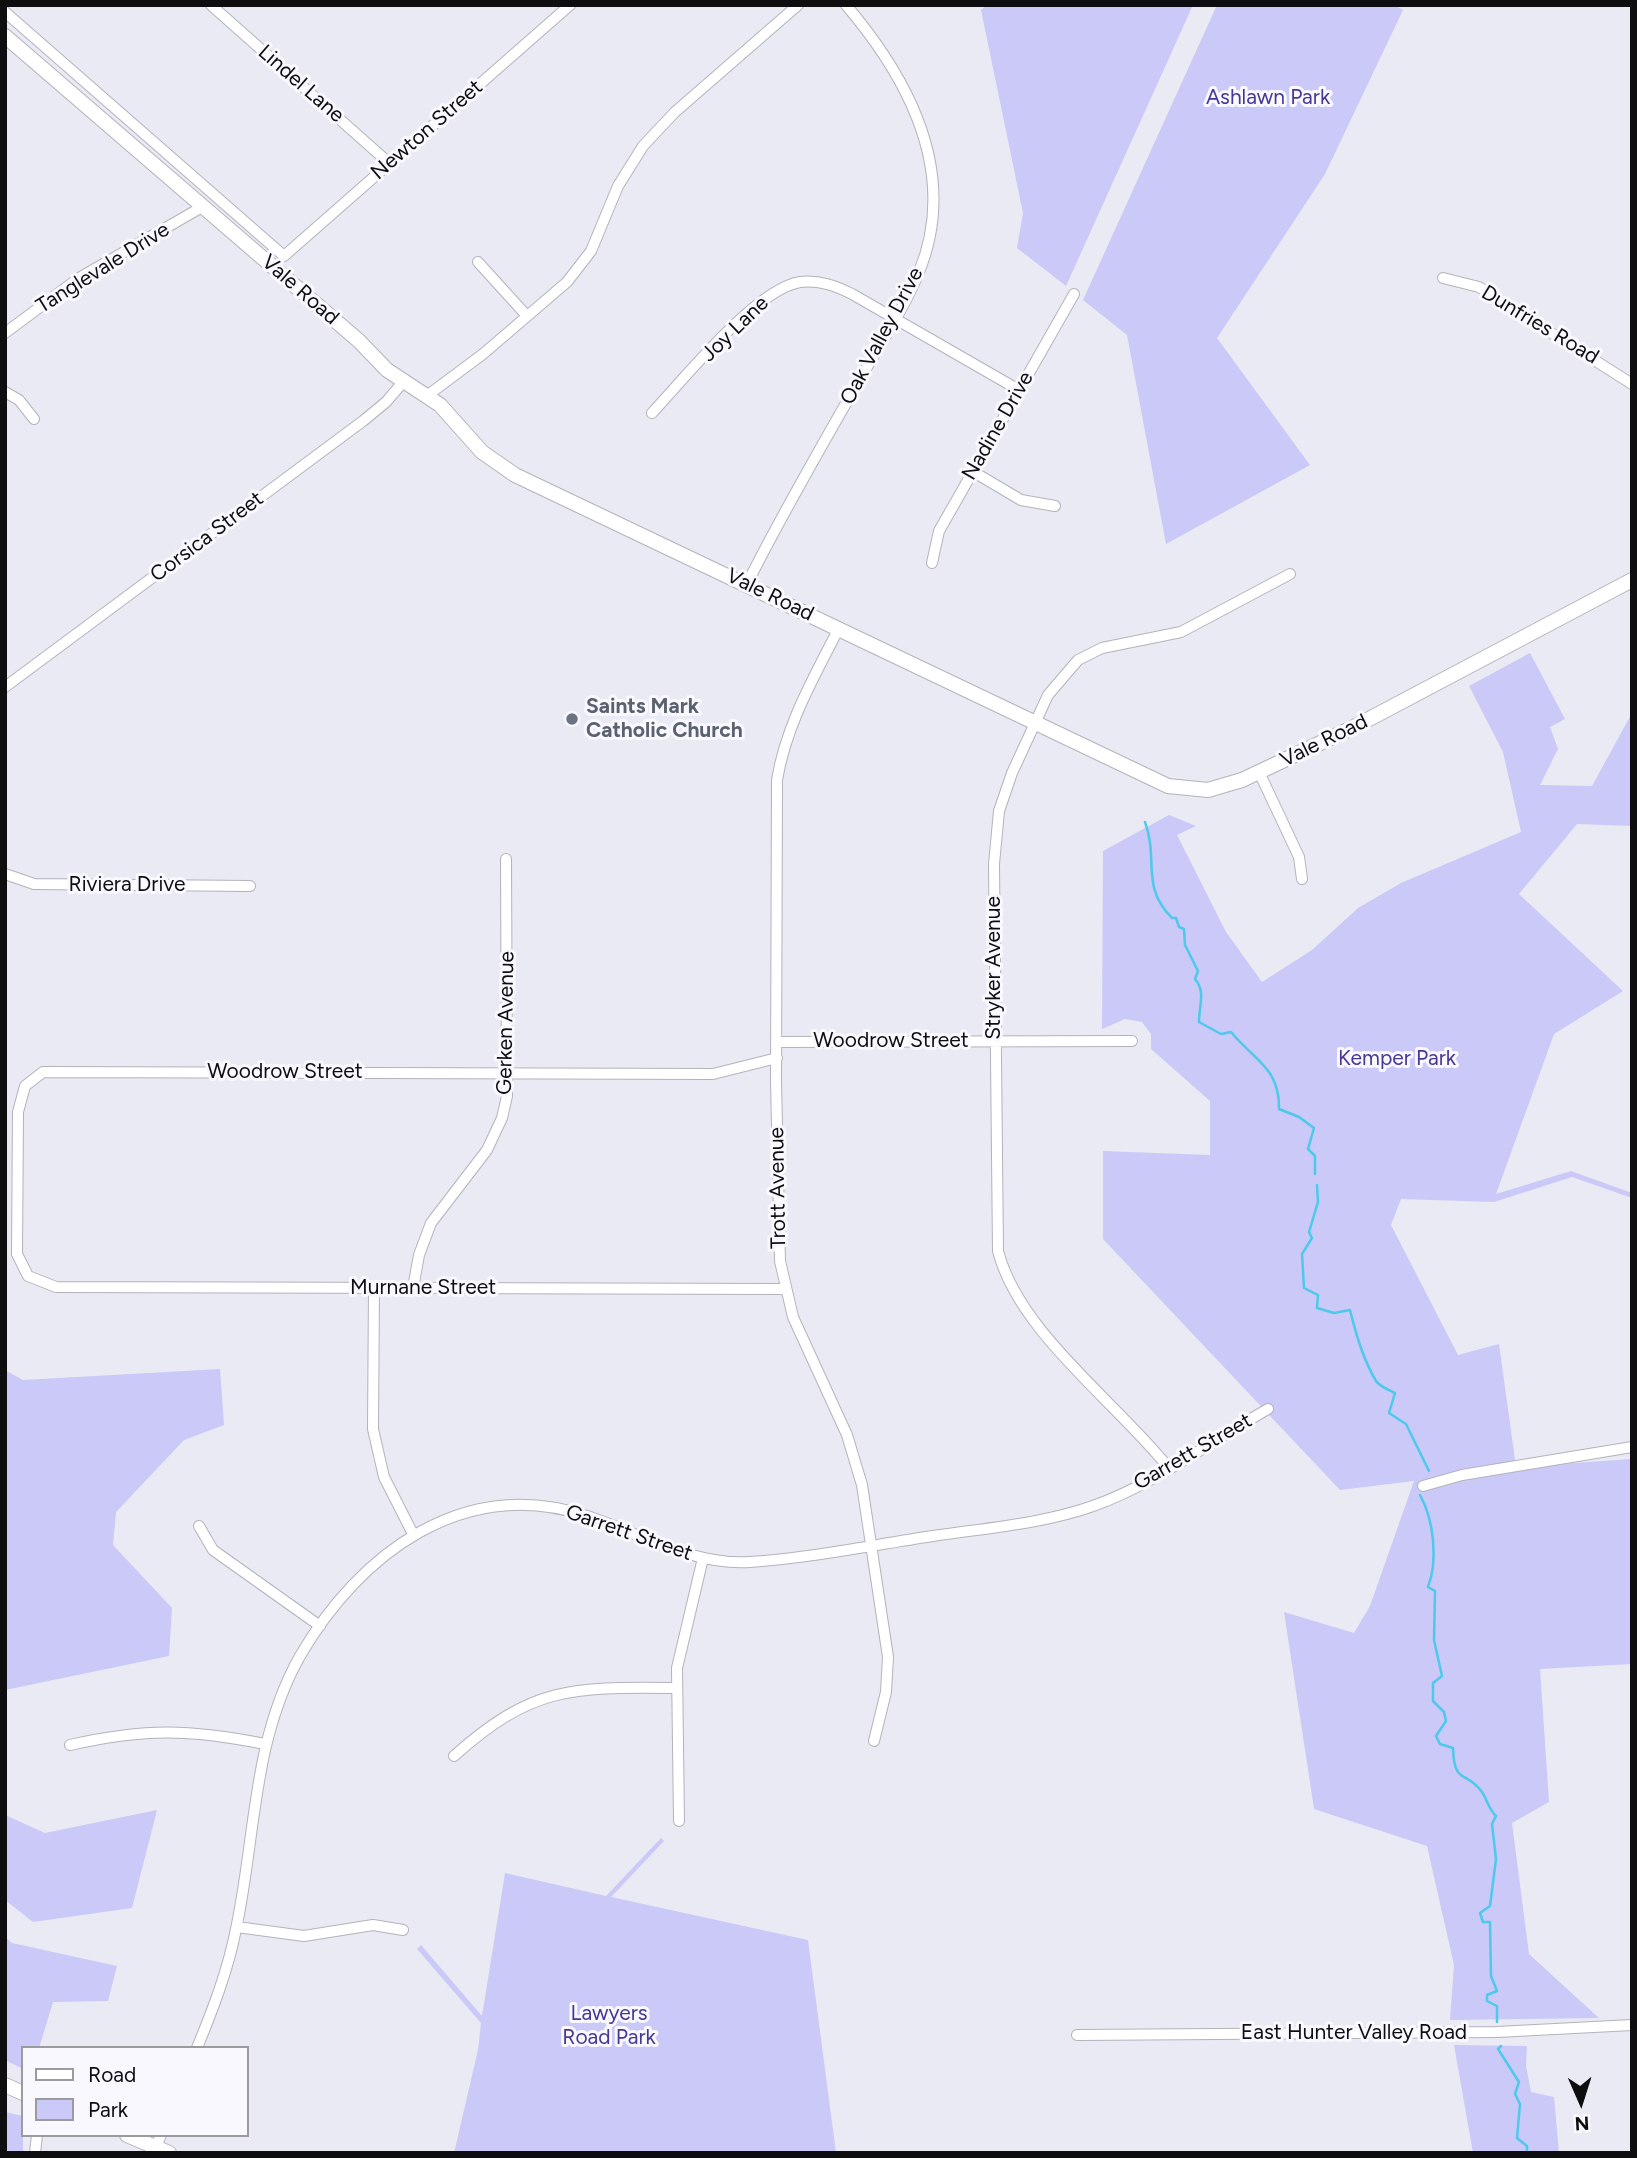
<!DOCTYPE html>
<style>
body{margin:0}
#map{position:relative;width:1637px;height:2158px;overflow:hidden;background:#eaeaf4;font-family:Figtree,sans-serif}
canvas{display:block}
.frame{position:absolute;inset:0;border:7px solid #0e0e11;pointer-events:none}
.legend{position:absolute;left:21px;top:2046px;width:228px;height:91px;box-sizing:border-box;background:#f8f8fe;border:2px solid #9a9a9f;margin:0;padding:9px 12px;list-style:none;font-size:21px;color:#0e0e11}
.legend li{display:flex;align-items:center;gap:14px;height:35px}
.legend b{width:35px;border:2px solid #9a9a9f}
.north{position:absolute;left:1546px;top:2067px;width:70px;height:70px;-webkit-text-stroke:5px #f8f8fe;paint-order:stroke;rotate:177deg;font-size:19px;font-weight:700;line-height:28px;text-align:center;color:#0e0e11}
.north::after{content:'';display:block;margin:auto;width:24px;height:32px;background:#0e0e11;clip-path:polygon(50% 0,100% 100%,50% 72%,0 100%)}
</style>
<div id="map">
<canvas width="1637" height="2158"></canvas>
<div class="frame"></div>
<ul class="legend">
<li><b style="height:9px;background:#fff"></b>Road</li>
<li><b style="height:19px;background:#cac9f7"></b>Park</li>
</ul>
<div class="north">N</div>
</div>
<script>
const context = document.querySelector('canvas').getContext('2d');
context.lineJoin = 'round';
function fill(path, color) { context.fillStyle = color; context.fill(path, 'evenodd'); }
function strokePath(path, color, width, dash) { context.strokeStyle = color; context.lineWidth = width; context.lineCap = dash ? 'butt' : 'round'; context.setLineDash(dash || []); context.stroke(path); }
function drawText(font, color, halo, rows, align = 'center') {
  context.font = font + ' Figtree,sans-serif'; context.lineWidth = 6; context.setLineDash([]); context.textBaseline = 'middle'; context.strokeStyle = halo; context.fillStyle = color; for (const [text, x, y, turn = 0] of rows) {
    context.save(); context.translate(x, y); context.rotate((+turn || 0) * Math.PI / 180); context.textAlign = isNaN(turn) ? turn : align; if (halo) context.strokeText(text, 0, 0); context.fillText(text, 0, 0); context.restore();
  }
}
fill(new Path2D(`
 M 987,5 L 1193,5 L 1066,286 L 1017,248 L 1023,213 L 981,10 Z
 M 1217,5 L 1394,5 L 1403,10 L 1325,174 L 1217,338 L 1310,465 L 1166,544 L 1127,335 L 1083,300 Z
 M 1530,653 L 1565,719 L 1550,727 L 1558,749 L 1540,785 L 1592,786 L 1632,713 L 1632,826 L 1577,824 L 1519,894 L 1623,991 L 1554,1034 L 1496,1194 L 1571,1171 L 1632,1193 L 1632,1198 L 1572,1177 L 1494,1202 L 1401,1199 L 1391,1225 L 1458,1355 L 1499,1344 L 1516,1467 L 1632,1459 L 1632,1664 L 1540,1669 L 1549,1802 L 1512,1823 L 1529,1954 L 1599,2018 L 1450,2020 L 1454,1965 L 1427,1846 L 1314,1809 L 1284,1612 L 1354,1633 L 1370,1606 L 1414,1481 L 1340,1490 L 1103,1239 L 1103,1151 L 1210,1155 L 1210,1101 L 1151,1049 L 1151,1034 L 1142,1022 L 1125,1019 L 1102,1029 L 1103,851 L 1169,815 L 1196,826 L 1177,835 L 1226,932 L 1262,982 L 1312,950 L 1358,908 L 1401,883 L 1521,832 L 1503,752 L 1469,686 Z
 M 220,1369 L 224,1425 L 184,1440 L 116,1512 L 113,1545 L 172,1608 L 169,1656 L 5,1690 L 5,1370 L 23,1380 Z
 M 157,1810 L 132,1908 L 33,1922 L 5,1900 L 5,1815 L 45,1833 Z
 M 661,1838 L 664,1841 L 611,1897 L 808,1940 L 836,2153 L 454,2153 L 478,2050 L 481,2023 L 417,1949 L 421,1945 L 482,2016 L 505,1873 L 606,1896 Z
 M 5,1937 L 12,1943 L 117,1966 L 108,2001 L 53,2002 L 39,2048 L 23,2048 L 23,2069 L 5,2060 Z
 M 1454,2045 L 1527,2046 L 1526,2066 L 1531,2092 L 1554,2097 L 1559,2153 L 1473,2153 Z
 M 5,2112 L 23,2116 L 23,2153 L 5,2153 Z`), '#cac9f7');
strokePath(new Path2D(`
 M 1145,822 C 1159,860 1140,886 1172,918 L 1176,918 L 1179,927 L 1184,929 L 1185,945 L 1198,971 L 1195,979 C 1206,992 1199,1005 1199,1022 L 1221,1034 L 1231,1032 C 1254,1060 1280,1068 1279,1109 L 1299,1117 L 1314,1128 L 1308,1149 L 1315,1156 L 1315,1174
 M 1317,1185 L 1318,1202 L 1309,1232 L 1312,1238 L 1302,1254 L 1304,1288 L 1318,1295 L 1317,1308 L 1334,1313 L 1350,1310 C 1356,1334 1363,1359 1376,1381 C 1379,1386 1389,1390 1395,1393 L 1389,1413 L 1406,1424 L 1429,1471
 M 1420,1495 C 1434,1520 1438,1561 1428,1587 L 1435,1591 L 1434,1640 L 1442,1676 L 1433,1683 L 1433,1701 L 1444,1712 L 1446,1721 L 1436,1736 L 1440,1744 L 1453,1748 C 1454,1786 1467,1770 1482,1792 C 1488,1801 1488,1808 1496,1816 L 1492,1824 L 1496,1859 L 1490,1906 L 1480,1913 L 1483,1922 L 1490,1922 L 1491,1976 L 1497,1991 L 1487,1995 L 1487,2001 L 1497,2006 L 1497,2022
 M 1501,2046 L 1498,2049 L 1519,2082 L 1515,2094 L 1520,2104 L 1517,2138 L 1527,2146 L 1527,2153`), '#4ec9eb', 2.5);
const minor = new Path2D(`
 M 211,5 L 389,163
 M 5,12 L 284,256 L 570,5
 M 478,262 L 527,316
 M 1443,278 L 1479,287 L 1632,384
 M 5,333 L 79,278 L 202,207
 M 5,392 L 19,400 L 34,419
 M 428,395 L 483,354 L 567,282 L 591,251 L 618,186 L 643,146 L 675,112 L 798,5
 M 652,413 C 684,379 756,289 800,282 C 820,280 836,286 852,294 L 1019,390
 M 972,471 L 1021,500 L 1055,506
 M 932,563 L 939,531 L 1074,294
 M 747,584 C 782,514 821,447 860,379 C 880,344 904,309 919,272 C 959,174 909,79 846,5
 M 839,628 C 814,677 786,725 777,780 L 776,1081 L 780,1261 L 793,1317 L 847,1435 L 862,1485 L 888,1657 L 886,1692 L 874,1741
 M 5,687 L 363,421 L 386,402 L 404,381
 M 1259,772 L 1299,857 L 1302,879
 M 5,874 L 34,884 L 250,886
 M 777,1042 L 1132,1041
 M 777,1058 L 713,1074 L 43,1072 L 25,1086 L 18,1112 L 17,1254 L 28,1276 L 56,1287 L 784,1289
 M 374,1288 L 373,1429 L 384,1477 L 413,1534
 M 413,1288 L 419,1255 L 431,1223 L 487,1150 L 502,1118 L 507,1096 L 506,859
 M 1168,1467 C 1115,1401 1019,1332 998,1251 L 994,864 L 999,811 L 1012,773 L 1048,695 L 1078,660 L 1102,648 L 1181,632 L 1290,574
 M 1423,1486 L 1462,1475 L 1632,1447
 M 199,1526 L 213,1550 L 320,1626
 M 70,1745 C 145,1728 190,1729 265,1744
 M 454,1756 C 533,1685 574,1687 676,1688
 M 679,1821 L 677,1668 L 703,1558
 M 237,1927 L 304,1936 L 373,1925 L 403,1930
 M 1077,2035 L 1497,2032 L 1632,2025
 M 197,2048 C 213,2009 228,1970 236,1929 C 256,1836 252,1741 300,1656 C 360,1553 464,1475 587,1516 C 639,1533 694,1566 750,1562 C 811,1558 872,1545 933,1536 C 986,1528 1042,1524 1093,1506 C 1155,1484 1211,1441 1268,1409
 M 156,2147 L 161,2135
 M 35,2153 L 37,2135`);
const major = new Path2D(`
 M 5,36 L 359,341 L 387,370 L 440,405 L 482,452 L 515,475 L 1168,786 L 1208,790 L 1242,780 L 1352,728 L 1632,580
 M 5,2085 L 23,2093
 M 127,2135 L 169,2153`);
strokePath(minor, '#b3b3bc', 12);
strokePath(major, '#b3b3bc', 16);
strokePath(minor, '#fff', 10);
strokePath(major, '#fff', 14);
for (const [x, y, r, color] of [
 [572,719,7,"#6b7280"]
]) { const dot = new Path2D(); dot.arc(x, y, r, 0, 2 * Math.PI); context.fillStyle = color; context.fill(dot); strokePath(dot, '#f8f8fe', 2.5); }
drawText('21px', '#0e0e11', '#f8f8fe', [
 ["Lindel Lane",301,84,41],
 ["Newton Street",427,130,-41],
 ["Tanglevale Drive",103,268,-32],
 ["Vale Road",300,290,41],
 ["Dunfries Road",1540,325,31],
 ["Joy Lane",735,329,-44],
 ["Oak Valley Drive",882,336,-62],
 ["Nadine Drive",998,426,-60],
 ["Corsica Street",207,537,-37],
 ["Vale Road",770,595,26],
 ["Vale Road",1324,741,-26],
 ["Riviera Drive",127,885],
 ["Stryker Avenue",994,968,-90],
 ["Gerken Avenue",506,1023,-89],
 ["Woodrow Street",891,1041],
 ["Woodrow Street",285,1072],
 ["Trott Avenue",778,1188,-91],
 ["Murnane Street",423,1288],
 ["Garrett Street",1193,1452,-30],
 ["Garrett Street",629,1533,19],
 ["East Hunter Valley Road",1354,2033]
]);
drawText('21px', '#473896', '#f8f8fe', [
 ["Ashlawn Park",1268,98],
 ["Kemper Park",1397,1059],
 ["Lawyers",609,2014],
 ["Road Park",609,2038]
]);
drawText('bold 21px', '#5b616d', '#f8f8fe', [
 ["Saints Mark",586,707],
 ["Catholic Church",586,731]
], 'left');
</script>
